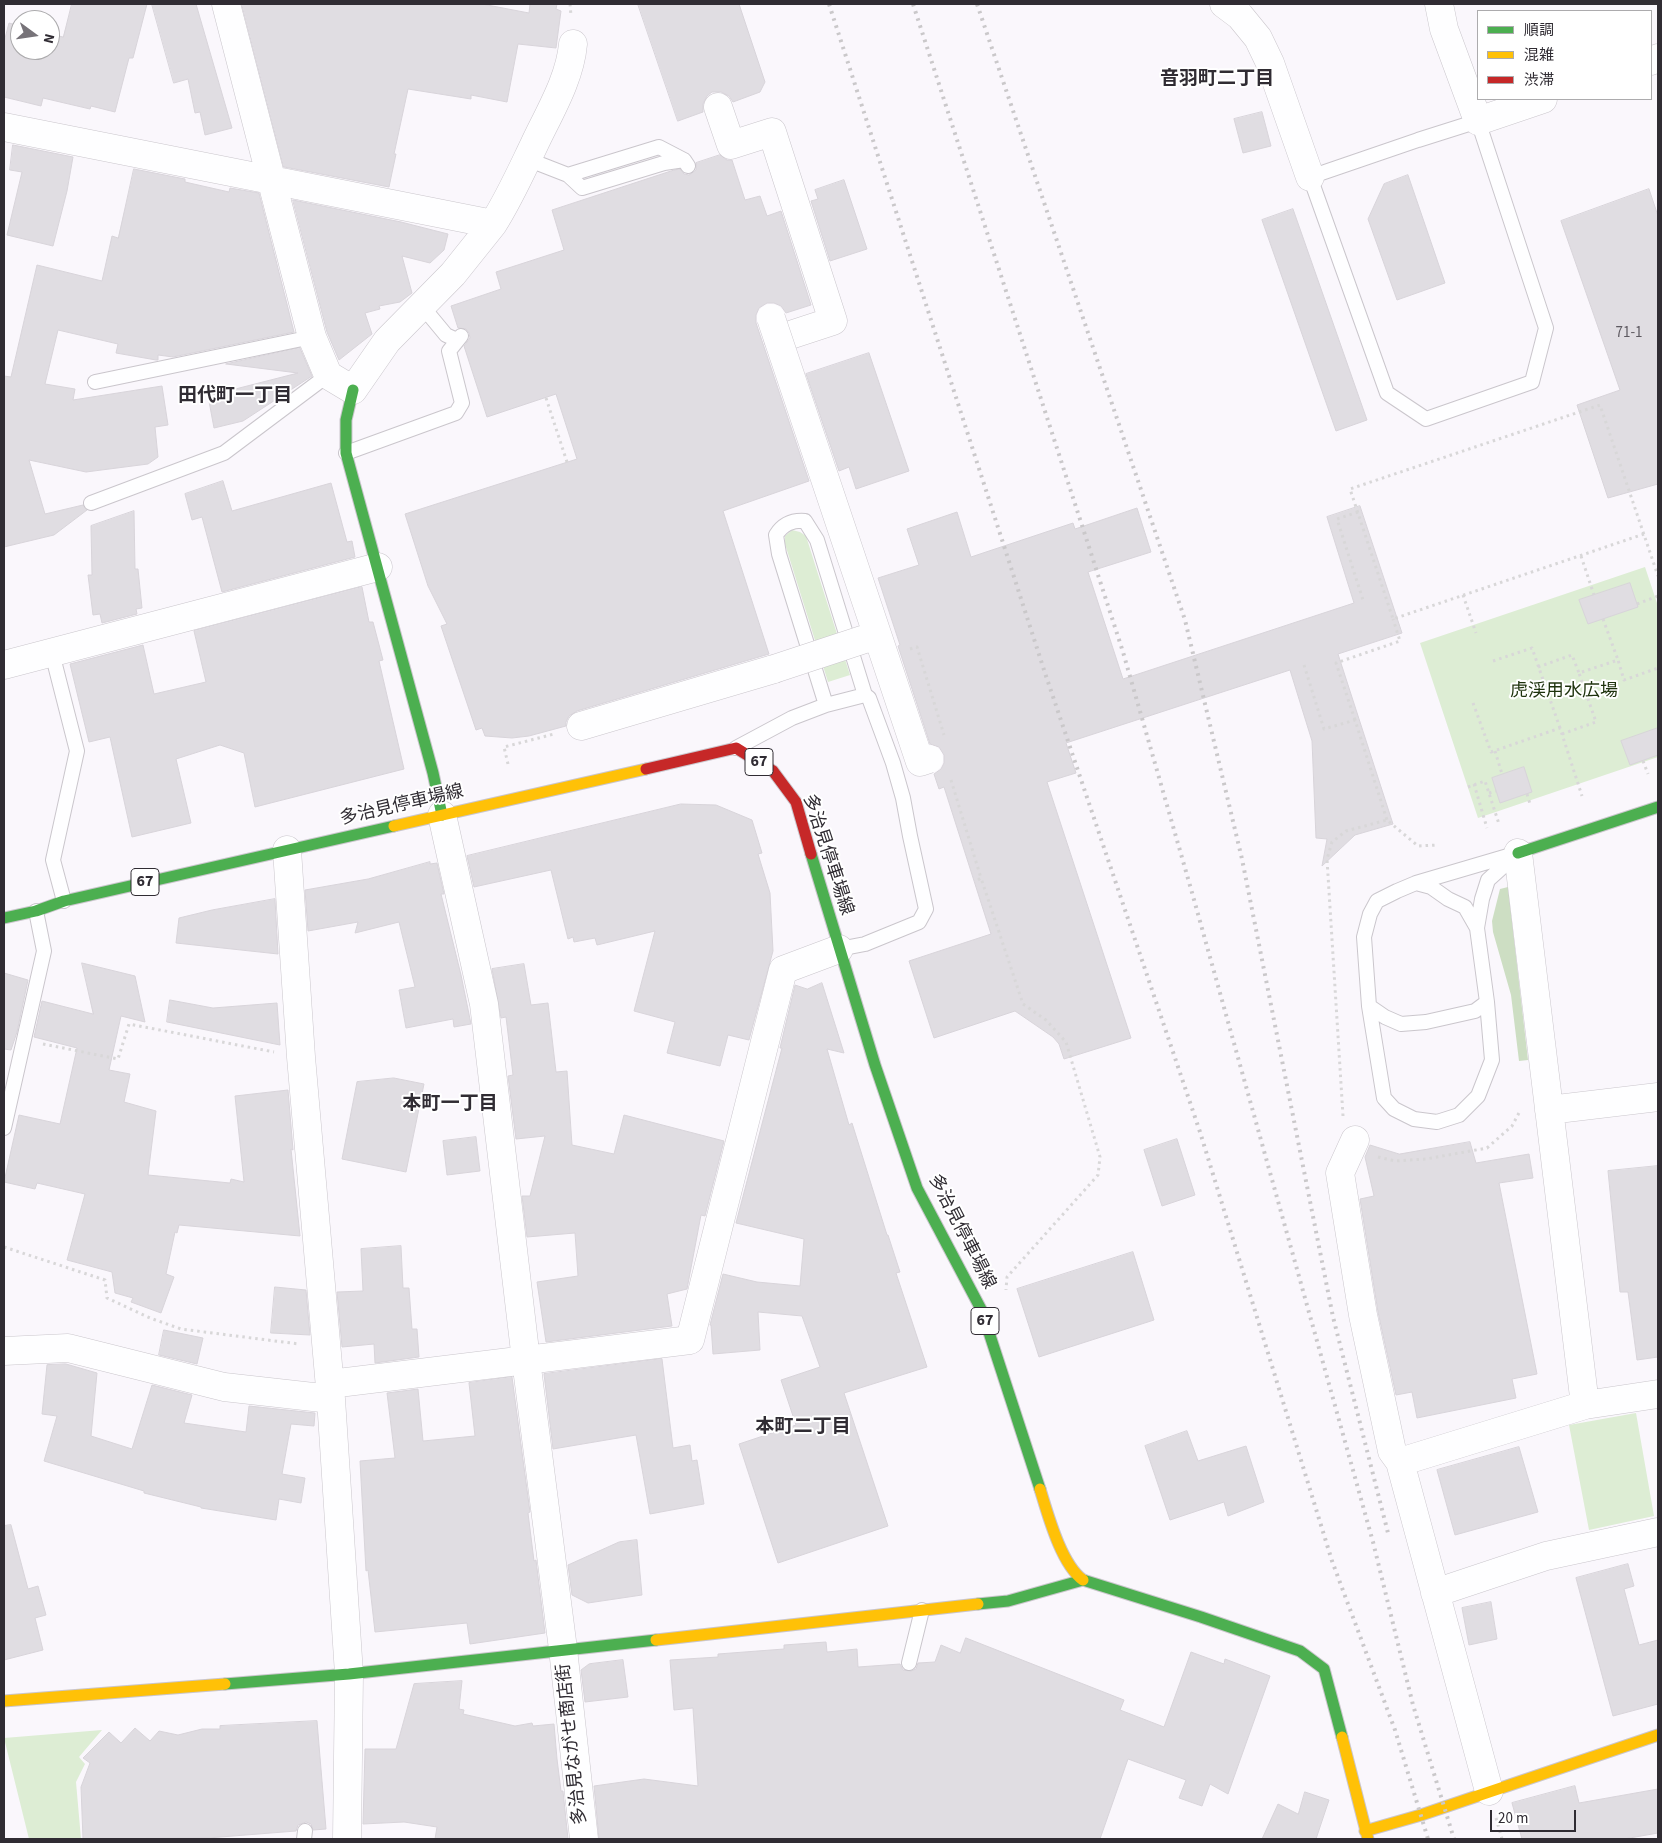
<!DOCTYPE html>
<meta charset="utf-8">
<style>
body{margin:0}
#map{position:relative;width:1662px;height:1843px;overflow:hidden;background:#faf7fc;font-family:"Source Sans 3","Noto Sans JP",sans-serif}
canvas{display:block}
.frame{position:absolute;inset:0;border:5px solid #302c33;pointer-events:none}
.legend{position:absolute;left:1477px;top:10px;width:175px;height:90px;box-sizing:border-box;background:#fff;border:1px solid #acabad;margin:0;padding:6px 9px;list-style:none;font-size:15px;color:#302c33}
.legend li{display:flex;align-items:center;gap:10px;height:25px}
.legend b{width:25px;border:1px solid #acabad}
.north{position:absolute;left:10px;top:10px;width:50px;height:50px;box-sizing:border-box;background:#fff;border:1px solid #acabad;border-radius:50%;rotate:104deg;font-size:14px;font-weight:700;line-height:20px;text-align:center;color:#302c33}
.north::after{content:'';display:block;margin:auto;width:18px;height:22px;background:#777379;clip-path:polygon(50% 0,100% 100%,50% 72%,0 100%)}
.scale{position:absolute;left:1490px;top:1810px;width:86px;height:22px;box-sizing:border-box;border:2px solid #302c33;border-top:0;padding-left:6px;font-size:15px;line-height:18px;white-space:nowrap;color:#302c33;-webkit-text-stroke:4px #fff;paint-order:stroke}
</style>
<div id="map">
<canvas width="1662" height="1843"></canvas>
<div class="frame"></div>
<ul class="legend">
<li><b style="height:6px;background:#4caf50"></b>順調</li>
<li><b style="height:6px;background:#ffc107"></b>混雑</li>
<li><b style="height:6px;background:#c62828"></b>渋滞</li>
</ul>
<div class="north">N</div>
<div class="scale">20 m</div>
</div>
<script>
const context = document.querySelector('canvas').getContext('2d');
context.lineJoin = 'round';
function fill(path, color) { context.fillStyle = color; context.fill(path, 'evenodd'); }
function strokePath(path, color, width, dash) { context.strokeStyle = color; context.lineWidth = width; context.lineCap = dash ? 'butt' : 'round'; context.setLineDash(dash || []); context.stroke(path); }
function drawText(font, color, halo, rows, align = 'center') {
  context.font = font + ' "Source Sans 3","Noto Sans JP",sans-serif'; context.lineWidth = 4; context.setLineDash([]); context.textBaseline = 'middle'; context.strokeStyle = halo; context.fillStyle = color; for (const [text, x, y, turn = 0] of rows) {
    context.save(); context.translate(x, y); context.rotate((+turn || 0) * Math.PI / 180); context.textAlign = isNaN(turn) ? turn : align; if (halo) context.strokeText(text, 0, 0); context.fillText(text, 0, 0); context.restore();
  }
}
fill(new Path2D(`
 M 792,530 L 800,532 L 806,536 L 850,675 L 828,682 L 785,544 L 785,536 Z
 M 1645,567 L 1658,606 L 1658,757 L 1478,818 L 1420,643 Z
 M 1636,1413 L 1654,1516 L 1589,1530 L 1569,1425 Z
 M 102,1730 L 79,1757 L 85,1764 L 76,1782 L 81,1839 L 29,1839 L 4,1738 Z`), '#ddedd4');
fill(new Path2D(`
 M 1508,887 L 1528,1060 L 1519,1061 L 1511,995 L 1493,932 L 1492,921 L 1500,889 Z`), '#cddec3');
const building = new Path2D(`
 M 72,4 L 147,4 L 133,58 L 129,58 L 115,112 L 91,106 L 90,109 L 43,98 L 41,106 L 4,97 L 4,42 L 9,23 L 20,26 L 20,50 L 50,50 L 50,34 L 63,37 Z
 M 152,4 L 196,4 L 232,128 L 205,135 L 200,112 L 195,113 L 188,79 L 174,83 Z
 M 242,4 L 482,4 L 529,13 L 530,4 L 557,4 L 556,9 L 561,11 L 556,48 L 518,44 L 507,102 L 471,95 L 471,99 L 408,89 L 394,154 L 396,154 L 389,187 L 284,167 Z
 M 638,4 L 739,4 L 765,82 L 760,92 L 733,102 L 729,96 L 721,92 L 712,92 L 707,96 L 703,104 L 703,112 L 678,121 Z
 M 1262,112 L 1271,146 L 1243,153 L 1234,119 Z
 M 13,145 L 73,157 L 67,191 L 53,246 L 7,235 L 22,172 L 10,170 Z
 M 720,155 L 727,160 L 732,160 L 745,200 L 760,196 L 767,216 L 781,211 L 811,305 L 786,313 L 781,306 L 774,303 L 767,303 L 759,308 L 756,315 L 756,323 L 809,481 L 723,511 L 769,654 L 577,711 L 569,716 L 566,722 L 566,726 L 529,736 L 512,738 L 485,736 L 482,728 L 476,730 L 441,626 L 447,624 L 428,586 L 405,514 L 577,459 L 556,394 L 487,417 L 464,346 L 470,338 L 469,333 L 466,329 L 458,328 L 451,306 L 501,289 L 496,272 L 564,250 L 552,210 L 674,170 L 680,169 L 684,174 L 689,175 L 696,170 L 696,163 Z
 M 134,169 L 185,179 L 185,182 L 229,192 L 230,188 L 259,193 L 294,332 L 173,357 L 158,355 L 158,360 L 156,360 L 116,353 L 118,344 L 58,330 L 45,384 L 75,389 L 73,400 L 162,386 L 168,425 L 155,427 L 158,457 L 148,464 L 86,472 L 29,460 L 45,514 L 83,505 L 87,510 L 54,535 L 4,547 L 4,376 L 11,377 L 37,265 L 102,281 L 112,236 L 118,238 Z
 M 1408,175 L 1445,283 L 1397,300 L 1368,219 L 1384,184 Z
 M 844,180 L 867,249 L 830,261 L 811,201 L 818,199 L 815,190 Z
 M 1649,189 L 1658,216 L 1658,484 L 1608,498 L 1577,405 L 1620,390 L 1561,221 Z
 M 293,200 L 401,222 L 448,234 L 444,250 L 430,263 L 402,256 L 412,293 L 400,302 L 379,306 L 380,309 L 365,313 L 372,334 L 339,360 L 327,332 Z
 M 1293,209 L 1367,420 L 1336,431 L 1262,220 Z
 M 300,348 L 312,376 L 243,421 L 214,428 L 208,396 L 298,373 L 226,364 Z
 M 869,353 L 909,471 L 856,489 L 849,467 L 839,471 L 806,374 Z
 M 223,481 L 232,511 L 331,483 L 347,542 L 352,541 L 355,557 L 222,592 L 202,517 L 192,520 L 185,494 Z
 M 1360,506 L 1402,633 L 1338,654 L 1393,824 L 1355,835 L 1322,866 L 1327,839 L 1316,838 L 1312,741 L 1290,670 L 1066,743 L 1076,773 L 1047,782 L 1131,1038 L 1064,1059 L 1059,1044 L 1053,1037 L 1015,1011 L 934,1038 L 909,961 L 991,934 L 944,787 L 939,789 L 934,774 L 941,769 L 944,763 L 944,755 L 939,747 L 930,744 L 898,646 L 900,645 L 878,578 L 919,565 L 907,529 L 957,512 L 971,557 L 1073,523 L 1075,529 L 1137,508 L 1151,552 L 1088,572 L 1123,679 L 1354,603 L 1327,517 Z
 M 134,511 L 135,569 L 138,569 L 142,608 L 136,609 L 137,614 L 102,623 L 100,614 L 93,615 L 88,575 L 92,575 L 91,526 Z
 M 1630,583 L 1638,607 L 1588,624 L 1579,600 Z
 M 362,587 L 369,622 L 373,622 L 383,660 L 379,661 L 404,769 L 255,807 L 244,753 L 220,745 L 176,759 L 191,823 L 132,837 L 110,737 L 89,742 L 70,664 L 143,645 L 154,694 L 206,682 L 194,631 Z
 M 1658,728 L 1658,755 L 1630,765 L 1621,741 Z
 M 1524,767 L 1532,792 L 1500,803 L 1492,778 Z
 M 681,804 L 716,805 L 752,820 L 762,853 L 758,854 L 770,893 L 773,951 L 749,1040 L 728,1035 L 720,1066 L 667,1053 L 675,1022 L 634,1011 L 655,931 L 597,945 L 595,938 L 574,942 L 573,937 L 568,939 L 551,870 L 474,887 L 467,856 Z
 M 430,862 L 430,864 L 437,863 L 444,894 L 441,894 L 461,975 L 471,1024 L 454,1027 L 453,1019 L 406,1028 L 399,990 L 415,987 L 399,922 L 355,933 L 358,922 L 308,931 L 305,890 L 368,879 Z
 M 275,899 L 278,954 L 176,943 L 179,918 L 212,910 Z
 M 82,963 L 135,976 L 145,1022 L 121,1016 L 109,1070 L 130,1074 L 124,1102 L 156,1111 L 148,1175 L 230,1183 L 231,1179 L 244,1182 L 235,1096 L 288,1090 L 293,1150 L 291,1149 L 300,1236 L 179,1225 L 177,1233 L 175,1232 L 166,1274 L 174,1277 L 161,1313 L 131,1302 L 133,1298 L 115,1293 L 112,1272 L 67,1260 L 85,1194 L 37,1183 L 35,1189 L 4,1182 L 19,1115 L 60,1124 L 77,1048 L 34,1037 L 42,1001 L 93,1014 Z
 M 524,964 L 531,1005 L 548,1003 L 556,1072 L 567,1071 L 572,1145 L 614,1154 L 624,1115 L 724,1141 L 705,1216 L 701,1215 L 687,1289 L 667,1294 L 672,1326 L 546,1342 L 537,1282 L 578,1276 L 575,1233 L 527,1237 L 522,1196 L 530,1196 L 545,1136 L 516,1139 L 508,1076 L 513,1075 L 506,1017 L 501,1018 L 492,969 Z
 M 4,973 L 28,980 L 17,1032 L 11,1050 L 4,1049 Z
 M 822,983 L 844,1053 L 827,1049 L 849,1125 L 852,1123 L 887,1235 L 888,1235 L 900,1272 L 896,1273 L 927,1367 L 844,1393 L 888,1526 L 778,1563 L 739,1444 L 796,1425 L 781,1380 L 820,1367 L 802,1316 L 758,1312 L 760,1350 L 713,1354 L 711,1325 L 710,1325 L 723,1274 L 757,1282 L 800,1286 L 804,1239 L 736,1223 L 778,1063 L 782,1048 L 780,1048 L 795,985 L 807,989 Z
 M 170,1000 L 213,1008 L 277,1003 L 280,1045 L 167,1022 Z
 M 394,1078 L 424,1084 L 406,1172 L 342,1159 L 357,1082 Z
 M 476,1137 L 480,1171 L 447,1175 L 443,1141 Z
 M 1177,1139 L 1195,1195 L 1162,1206 L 1144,1150 Z
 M 1470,1142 L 1476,1163 L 1529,1154 L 1533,1178 L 1499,1183 L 1537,1374 L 1512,1379 L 1516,1398 L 1417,1418 L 1412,1392 L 1396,1395 L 1378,1312 L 1360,1199 L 1374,1196 L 1365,1157 L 1370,1145 L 1399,1154 Z
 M 1658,1166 L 1658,1357 L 1637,1360 L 1628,1292 L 1620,1292 L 1608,1171 Z
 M 401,1246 L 403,1288 L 409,1288 L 412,1329 L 417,1329 L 419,1357 L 375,1363 L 374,1344 L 342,1347 L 337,1292 L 363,1291 L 361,1249 Z
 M 1133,1252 L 1154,1320 L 1039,1357 L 1017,1289 Z
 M 275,1287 L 306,1290 L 310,1335 L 271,1333 Z
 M 164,1330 L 203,1338 L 197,1364 L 159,1355 Z
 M 662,1359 L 673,1448 L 690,1445 L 692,1461 L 697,1460 L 704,1504 L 650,1514 L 636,1435 L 553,1449 L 544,1374 Z
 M 66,1364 L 97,1373 L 91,1436 L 132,1449 L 152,1385 L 192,1395 L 184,1423 L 246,1432 L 249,1406 L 315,1413 L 314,1426 L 291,1424 L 282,1474 L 305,1478 L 301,1503 L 279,1499 L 276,1520 L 201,1508 L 201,1507 L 144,1493 L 144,1491 L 44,1461 L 57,1416 L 42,1414 L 47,1365 Z
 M 512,1377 L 530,1512 L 528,1513 L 534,1561 L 536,1560 L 545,1633 L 470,1644 L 467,1623 L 375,1632 L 368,1570 L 366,1571 L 360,1461 L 395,1458 L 387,1393 L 418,1389 L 423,1441 L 475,1436 L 469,1383 Z
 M 1187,1431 L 1198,1461 L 1246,1446 L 1264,1502 L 1228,1516 L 1224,1502 L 1170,1520 L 1145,1446 Z
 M 1519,1447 L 1538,1512 L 1455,1535 L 1437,1470 Z
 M 11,1525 L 28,1589 L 38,1586 L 46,1615 L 35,1618 L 43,1650 L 4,1660 L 4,1526 Z
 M 637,1540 L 642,1595 L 588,1603 L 572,1595 L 568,1565 L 619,1542 Z
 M 1628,1564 L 1634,1586 L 1624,1589 L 1639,1645 L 1658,1640 L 1658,1704 L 1613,1716 L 1576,1578 Z
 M 1491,1602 L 1497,1639 L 1469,1645 L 1462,1608 Z
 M 966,1638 L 1124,1700 L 1120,1710 L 1164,1727 L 1191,1652 L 1224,1664 L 1225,1659 L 1270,1676 L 1228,1794 L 1210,1784 L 1202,1806 L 1179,1798 L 1186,1780 L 1128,1759 L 1100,1839 L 599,1839 L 594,1786 L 644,1779 L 698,1786 L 693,1708 L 674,1710 L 670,1660 L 718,1657 L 718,1654 L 784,1649 L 784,1645 L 826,1642 L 827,1652 L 857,1649 L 858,1667 L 900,1664 L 903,1670 L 911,1671 L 916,1669 L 918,1663 L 935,1662 L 941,1645 L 960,1653 Z
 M 623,1660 L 628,1697 L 585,1702 L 581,1670 L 589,1664 Z
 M 462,1681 L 459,1709 L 464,1710 L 463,1714 L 515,1726 L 532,1723 L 533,1726 L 554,1724 L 557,1759 L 561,1791 L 563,1791 L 568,1839 L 435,1839 L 437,1827 L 404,1822 L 363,1824 L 365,1749 L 396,1749 L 414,1684 Z
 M 317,1721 L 326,1829 L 313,1830 L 311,1824 L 306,1822 L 298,1825 L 296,1831 L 208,1838 L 83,1839 L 81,1787 L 90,1763 L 83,1758 L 109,1732 L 121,1743 L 135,1728 L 150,1741 L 159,1731 L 178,1735 L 202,1729 L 220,1729 L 220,1726 Z
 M 1575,1786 L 1579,1803 L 1658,1789 L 1658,1833 L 1624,1839 L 1522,1839 L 1512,1803 Z
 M 1305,1792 L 1329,1800 L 1316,1839 L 1262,1839 L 1278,1804 L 1298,1814 Z`);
fill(building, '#e0dde2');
strokePath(building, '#d8d4da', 1);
const lane = new Path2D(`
 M 1478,121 L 1546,328 L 1532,382 L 1426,419 L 1387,393 L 1310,177 L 1418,140 Z
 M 527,159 L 568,175 L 659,147 L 684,160 L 688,166
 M 568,175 L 582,188 L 664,163 L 684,160
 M 422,306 L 446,335 L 457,340
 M 95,382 L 312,337
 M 346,453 L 456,413 L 462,403 L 449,351 L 461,336
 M 91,503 L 224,453 L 328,375
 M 52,653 L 77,751 L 53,860 L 64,901
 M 826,705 L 779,554 L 776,535 C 783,524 792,520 805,521 L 817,540 L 865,695
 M 736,748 L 792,718 L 826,705 L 865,695 L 869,698 L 893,763 L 903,798 L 910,836 L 926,909 L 919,922 L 865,944 L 839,949
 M 1518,853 L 1488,880 L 1482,899 L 1477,928 L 1487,1002 L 1492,1060 L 1478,1096 L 1459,1115 L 1437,1122 L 1414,1119 L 1394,1109 L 1384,1098 L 1369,1006 L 1364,937 L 1370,914 L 1377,901 L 1397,891 L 1416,883 Z
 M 1416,883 L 1431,887 L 1448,899 L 1465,907 L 1477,928
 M 1369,1006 L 1385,1017 L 1401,1024 L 1426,1022 L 1475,1011 L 1487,1002
 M 4,1128 L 44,951 L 36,911
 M 909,1663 L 922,1610
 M 304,1839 L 305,1831`);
const street = new Path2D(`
 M 226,4 L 312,337 L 328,375 L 353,390 L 387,341 L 453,274 L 493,224
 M 1224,4 L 1240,16 L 1258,38 L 1270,63 L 1310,177
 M 1439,4 L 1444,29 L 1478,121 L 1543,99
 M 1651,61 L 1658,58
 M 718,107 L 731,145 L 772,132 L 833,321 L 778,339
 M 4,127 L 493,224 C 509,199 521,172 534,145 C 549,113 570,79 573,44
 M 4,665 L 378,567
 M 581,726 L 774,669
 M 442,815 L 484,1004 L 526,1360 L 563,1649 L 584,1839
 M 287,850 L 301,1057 L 331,1399 L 349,1674 L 347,1839
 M 1518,853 L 1585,1405
 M 1549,1110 L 1658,1097
 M 1355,1140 L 1340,1173 L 1363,1315 L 1392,1451 L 1400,1462
 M 4,1351 L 68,1348 L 224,1387 L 331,1399
 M 330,1384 L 690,1340 L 783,970 L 839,949
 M 1435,1593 L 1546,1556 L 1658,1532
 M 1489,1791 L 1400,1462 L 1585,1405 L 1658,1394`);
const fast = new Path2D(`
 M 353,390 L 346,420 L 346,453 L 433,773 L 442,815
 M 1518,853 L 1658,807
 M 811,854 L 875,1065 L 917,1188 L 982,1311 L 1040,1489
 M 4,918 L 36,911 L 64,901 L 394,826
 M 978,1604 L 1008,1601 L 1083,1580 L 1201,1617 L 1300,1651 L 1324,1669 L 1342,1737
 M 225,1684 L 349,1674 L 656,1640`);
const slow = new Path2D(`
 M 394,826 L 646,769
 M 1040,1489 C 1048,1515 1061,1564 1083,1580
 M 656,1640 L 978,1604
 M 4,1701 L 225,1684
 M 1342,1737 L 1368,1839
 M 1365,1831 L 1421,1815 L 1658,1735`);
const jam = new Path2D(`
 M 646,769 L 736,748 L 773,771 L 796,802 L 811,854`);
strokePath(lane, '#cac6cc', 16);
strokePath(street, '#cac6cc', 29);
strokePath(fast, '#cac6cc', 13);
strokePath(slow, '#cac6cc', 13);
strokePath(jam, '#cac6cc', 13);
strokePath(new Path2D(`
 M 570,4 L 571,16
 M 546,398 L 567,462
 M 1358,512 L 1337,519 L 1363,600
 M 1644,534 L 1393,619 L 1350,489 L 1600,405 L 1658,576
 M 1581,556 L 1594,595
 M 1463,595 L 1476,633
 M 1637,604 L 1658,596
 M 1603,619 L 1618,660
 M 910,649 L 917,647 L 944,735
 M 1493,661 L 1532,648 L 1560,728
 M 1304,665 L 1324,729 L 1355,720 L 1387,820
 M 1538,667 L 1572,655 L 1579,673
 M 1473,703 L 1491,752 L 1560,728 L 1582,796
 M 1355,720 L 1336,663 L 1400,641 L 1393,619
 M 1562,734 L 1596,722 L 1579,673 L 1618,660 L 1624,680 L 1658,668 L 1658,669
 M 1495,751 L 1502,774
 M 1643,761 L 1648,774
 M 508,764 L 504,747 L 554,734
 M 951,780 L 981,878
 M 1474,784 L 1487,828
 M 1468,787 L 1485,781 L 1499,824
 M 1489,793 L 1496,791
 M 1527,794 L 1530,804
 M 978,880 L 981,878 L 1023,1004 L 1046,1020 L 1066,1042 L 1100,1157 L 1098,1175 L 1007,1277 L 1006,1290
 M 43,1044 L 118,1059 L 129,1024 L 274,1052
 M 1343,1116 L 1327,859 L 1332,842 L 1346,831 L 1387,820 L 1418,846 L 1437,845
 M 1378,1157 L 1395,1161 L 1426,1159 L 1487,1148 L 1512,1126 L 1520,1111
 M 4,1247 L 105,1280 L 107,1298 L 150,1318 L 181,1329 L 299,1344
 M 1496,1818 L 1502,1839`), '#d8d7d8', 3, [2.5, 4]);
strokePath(lane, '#fefeff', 14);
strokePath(street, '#fefeff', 28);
strokePath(fast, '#4caf50', 11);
strokePath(slow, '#ffc107', 11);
strokePath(jam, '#c62828', 11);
strokePath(new Path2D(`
 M 829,4 L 1045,673 L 1200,1132 L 1332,1561 L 1395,1730 L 1428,1839
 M 913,4 L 1123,652 L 1191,889 L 1373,1542 L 1413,1705 L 1454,1839
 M 977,4 L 1185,620 L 1242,859 L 1333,1317 L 1388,1533`), '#cac8ca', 4, [2.5, 5]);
const streetBridge = new Path2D(`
 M 771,318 L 920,762 L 929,759
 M 774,669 L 877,635`);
strokePath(streetBridge, '#cac6cc', 29, []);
strokePath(streetBridge, '#fefeff', 28);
drawText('15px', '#5d5960', null, [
 ["71-1",1629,334]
]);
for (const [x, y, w] of [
 [759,762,28],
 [145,882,28],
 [985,1321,28]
]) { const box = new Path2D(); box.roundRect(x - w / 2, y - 13.5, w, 27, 4); context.fillStyle = '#fff'; context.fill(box); strokePath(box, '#302c33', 1); }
drawText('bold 16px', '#302c33', null, [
 ["67",759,762],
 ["67",145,882],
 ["67",985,1321]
]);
drawText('18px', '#1d320c', '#fff', [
 ["虎渓用水広場",1564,692]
]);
drawText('18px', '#302c33', '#fff', [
 ["多治見停車場線",402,806,-13],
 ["多治見停車場線",827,855,72],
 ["多治見停車場線",961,1232,63],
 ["多治見ながせ商店街",573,1744,-96]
]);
drawText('bold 19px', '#302c33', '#fff', [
 ["音羽町二丁目",1217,80],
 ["田代町一丁目",235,397],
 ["本町一丁目",450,1105],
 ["本町二丁目",803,1428]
]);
</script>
